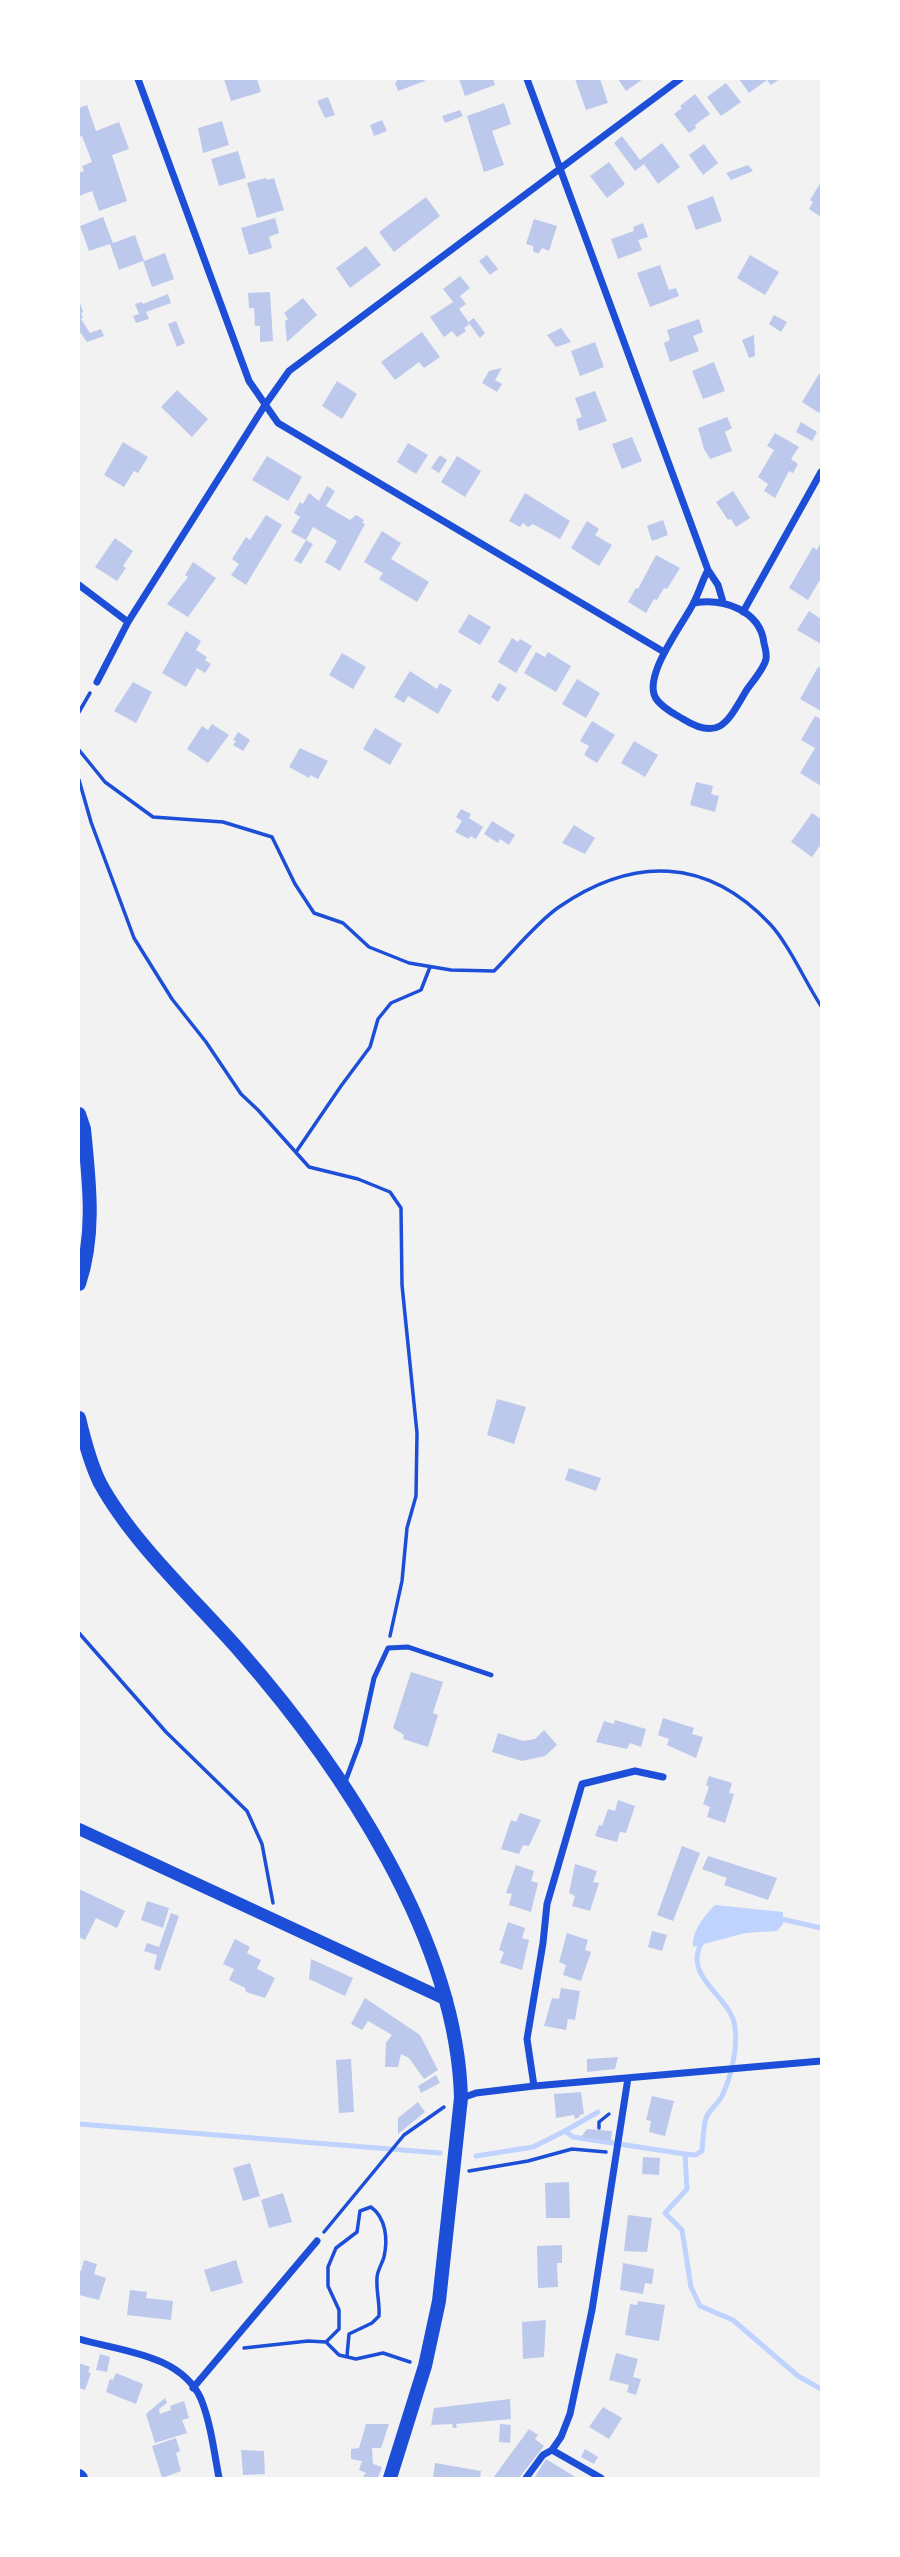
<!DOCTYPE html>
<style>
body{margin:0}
#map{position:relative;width:900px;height:2557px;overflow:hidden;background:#f2f2f2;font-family:"Fira Sans",sans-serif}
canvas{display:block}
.frame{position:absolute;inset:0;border:80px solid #fff;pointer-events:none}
</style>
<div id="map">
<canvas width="900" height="2557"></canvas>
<div class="frame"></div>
</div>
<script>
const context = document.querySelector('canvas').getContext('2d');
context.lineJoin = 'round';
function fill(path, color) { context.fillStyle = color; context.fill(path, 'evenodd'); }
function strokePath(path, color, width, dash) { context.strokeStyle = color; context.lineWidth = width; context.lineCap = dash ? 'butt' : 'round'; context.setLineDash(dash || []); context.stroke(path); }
fill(new Path2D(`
 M 715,1905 L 783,1912 L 783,1924 L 777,1931 L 745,1933 L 693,1947 C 692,1931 704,1916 715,1905 Z`), '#bfd3fe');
strokePath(new Path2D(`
 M 777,1918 L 821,1928
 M 79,2124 L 440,2153
 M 565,2131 L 598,2112
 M 685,2154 L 687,2189 L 665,2213 L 682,2230 L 691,2287 L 700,2306 L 733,2320 L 798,2376 L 821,2389
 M 476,2156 L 533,2147 L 565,2131 L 573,2137 L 685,2154 L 695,2155 L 702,2151 C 703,2141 703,2128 706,2118 C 709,2110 718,2104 722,2096 C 731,2077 738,2048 735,2027 C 732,1997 681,1977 702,1942`), '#bfd3fe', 5);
fill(new Path2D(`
 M 224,79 L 257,79 L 261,92 L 231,101 Z
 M 396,79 L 424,79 L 425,81 L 398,91 L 395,83 L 397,82 Z
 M 459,79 L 493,79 L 495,85 L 465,96 Z
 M 575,79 L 600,79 L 608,103 L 586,110 Z
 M 618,79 L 643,79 L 626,91 Z
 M 739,79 L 780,79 L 771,85 L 767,80 L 749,93 Z
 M 726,83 L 741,102 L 721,116 L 707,97 Z
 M 695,94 L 710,114 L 695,125 L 696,128 L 689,133 L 674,114 L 682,108 L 680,106 Z
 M 328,97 L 335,115 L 325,118 L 317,101 Z
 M 504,103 L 511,124 L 492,131 L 504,165 L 484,172 L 467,116 Z
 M 87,105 L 96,131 L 119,122 L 129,149 L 112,155 L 127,201 L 99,211 L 92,191 L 79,196 L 79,173 L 84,171 L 82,166 L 92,162 L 82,136 L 79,137 L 79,108 Z
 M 460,110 L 463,116 L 445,123 L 442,116 Z
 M 382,120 L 387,131 L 374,136 L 370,125 Z
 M 222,121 L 229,145 L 203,153 L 198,128 Z
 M 622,136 L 640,160 L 662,143 L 680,167 L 658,184 L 644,164 L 635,171 L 614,143 Z
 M 704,144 L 718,163 L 703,175 L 689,155 Z
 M 238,151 L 246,178 L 219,186 L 211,159 Z
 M 609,162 L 625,184 L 607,198 L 590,176 Z
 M 748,165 L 753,171 L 731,180 L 726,173 Z
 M 266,178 L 267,180 L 274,178 L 284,210 L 257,218 L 247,183 Z
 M 821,182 L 821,217 L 809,209 L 813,202 L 810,200 Z
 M 713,196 L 722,221 L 696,230 L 687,206 Z
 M 426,197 L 440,216 L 394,252 L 379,232 Z
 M 103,217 L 113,243 L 135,235 L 144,261 L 165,253 L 174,279 L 152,287 L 143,261 L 119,270 L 110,244 L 89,251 L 80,226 Z
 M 275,218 L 279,233 L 269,237 L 272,248 L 249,255 L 241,228 Z
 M 534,219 L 557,226 L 549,251 L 542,248 L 539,253 L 536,253 L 533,251 L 533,246 L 526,244 Z
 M 643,223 L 648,237 L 638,240 L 642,250 L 618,259 L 611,239 L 634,231 L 633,227 Z
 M 366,246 L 381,265 L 350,288 L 336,268 Z
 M 487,255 L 498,269 L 490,275 L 479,261 Z
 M 750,255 L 779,272 L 765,295 L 737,278 Z
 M 660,265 L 669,290 L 676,288 L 679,296 L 650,307 L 637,273 Z
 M 460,276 L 470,288 L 460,296 L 466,304 L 459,309 L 470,324 L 464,328 L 466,331 L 457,337 L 452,331 L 444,337 L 430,317 L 453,302 L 443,289 Z
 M 270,292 L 273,341 L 260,342 L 260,326 L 255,326 L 254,308 L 249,308 L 248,293 Z
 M 168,294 L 171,303 L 146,312 L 149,319 L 136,323 L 133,316 L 139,314 L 135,304 L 142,302 L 143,304 Z
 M 303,298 L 317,315 L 287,342 L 285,321 L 288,319 L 284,313 Z
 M 79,300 L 83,312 L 81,313 L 83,318 L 81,319 L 90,333 L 101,329 L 104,336 L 87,342 L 80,332 Z
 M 774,315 L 787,322 L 781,332 L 769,324 Z
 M 474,318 L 485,333 L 480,338 L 468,322 Z
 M 699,319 L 703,332 L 693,336 L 699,351 L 670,362 L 664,343 L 670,340 L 667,330 Z
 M 176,321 L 185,343 L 177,347 L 168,324 Z
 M 561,328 L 571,342 L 556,347 L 547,335 Z
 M 422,332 L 440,357 L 424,368 L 419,362 L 395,380 L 381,362 Z
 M 754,335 L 755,356 L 749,358 L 742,340 Z
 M 595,342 L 604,367 L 580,376 L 571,351 Z
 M 714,362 L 725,391 L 703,399 L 692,371 Z
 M 502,368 L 495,380 L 502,384 L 497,392 L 482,383 L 489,371 Z
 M 819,374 L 821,375 L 821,409 L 819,413 L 802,402 Z
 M 337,381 L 357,394 L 342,419 L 322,406 Z
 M 177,390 L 208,419 L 192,437 L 161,407 Z
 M 595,391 L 607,421 L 579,431 L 576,419 L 582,417 L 575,398 Z
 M 727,417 L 732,428 L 725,432 L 732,451 L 710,459 L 704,449 L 698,428 Z
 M 801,422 L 817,432 L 812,441 L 796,432 Z
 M 775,433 L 799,447 L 791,459 L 798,464 L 793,473 L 789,471 L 775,498 L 764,491 L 768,484 L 758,477 L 774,450 L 767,446 Z
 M 632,437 L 642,461 L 622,469 L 612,444 Z
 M 123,442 L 148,457 L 138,473 L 134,471 L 124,487 L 104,475 Z
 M 408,443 L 428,455 L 416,474 L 397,462 Z
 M 440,455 L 447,460 L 439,473 L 431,468 Z
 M 267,456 L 302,477 L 288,501 L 252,480 Z
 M 457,456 L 481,471 L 465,497 L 441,482 Z
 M 327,486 L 335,491 L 326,506 L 350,520 L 356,515 L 364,520 L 362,523 L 365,524 L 340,571 L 325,562 L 337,541 L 313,527 L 306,540 L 291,532 L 300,517 L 294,513 L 300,502 L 303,504 L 309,493 L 319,501 Z
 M 733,491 L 750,518 L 736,527 L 731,519 L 728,520 L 716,502 Z
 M 525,493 L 570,521 L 560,539 L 533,524 L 528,527 L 523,523 L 520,527 L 509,521 Z
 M 266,515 L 282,525 L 246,585 L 231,575 L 239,564 L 232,559 L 246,537 L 250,540 Z
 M 663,520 L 668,535 L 652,541 L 647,526 Z
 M 587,521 L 599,529 L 595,535 L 612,545 L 599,566 L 571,548 Z
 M 382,531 L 401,543 L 391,559 L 429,582 L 417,602 L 379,579 L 383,573 L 364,562 Z
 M 115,538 L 133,551 L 123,566 L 126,568 L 117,581 L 95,567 Z
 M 306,540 L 313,544 L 301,564 L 294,560 Z
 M 821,542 L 821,578 L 808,600 L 789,588 L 813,547 L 817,550 Z
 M 656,555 L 680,568 L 667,589 L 664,588 L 657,600 L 654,599 L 646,613 L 628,602 L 636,588 L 638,589 Z
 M 193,562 L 216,578 L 188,617 L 167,604 L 188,577 L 185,575 Z
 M 809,611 L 821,619 L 821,644 L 797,630 Z
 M 469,614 L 491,627 L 480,645 L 458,632 Z
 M 186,631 L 201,641 L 196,650 L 207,657 L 205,660 L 211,664 L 205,673 L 197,668 L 186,687 L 162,673 Z
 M 512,638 L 518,642 L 520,639 L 532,646 L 516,673 L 498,662 Z
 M 536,652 L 545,657 L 548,652 L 571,666 L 556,692 L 524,673 Z
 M 342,653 L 366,667 L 353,689 L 329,675 Z
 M 818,667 L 821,668 L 821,711 L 800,699 Z
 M 410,671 L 437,689 L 440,683 L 452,690 L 438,714 L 408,696 L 404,703 L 394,697 Z
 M 577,679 L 600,693 L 586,718 L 562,704 Z
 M 133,682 L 152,692 L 136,723 L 114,711 Z
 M 499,683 L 507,688 L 498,702 L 491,697 Z
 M 815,716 L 821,719 L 821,786 L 800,773 L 815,748 L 801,740 Z
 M 592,721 L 615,735 L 597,763 L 584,755 L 589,746 L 580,741 Z
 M 212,724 L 229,735 L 208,763 L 187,749 L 202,726 L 208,730 Z
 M 375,728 L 402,744 L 390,765 L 363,749 Z
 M 238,732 L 250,740 L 243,751 L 233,745 L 236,741 L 233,740 Z
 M 634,741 L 658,755 L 645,777 L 621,763 Z
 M 300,748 L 328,761 L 318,779 L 310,775 L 309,778 L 289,767 Z
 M 696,782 L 713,786 L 711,794 L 719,796 L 715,812 L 690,805 Z
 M 461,809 L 471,814 L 469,818 L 483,827 L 476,839 L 470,836 L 469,839 L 455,832 L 462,821 L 456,817 Z
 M 812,813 L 821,819 L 821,844 L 812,857 L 791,842 Z
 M 492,821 L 515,835 L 509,845 L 500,839 L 498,843 L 484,834 Z
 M 574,825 L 595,838 L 585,854 L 562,843 Z
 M 497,1399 L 526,1407 L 514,1444 L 487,1435 Z
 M 569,1468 L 601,1478 L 596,1491 L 565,1480 Z
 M 411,1672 L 443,1682 L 433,1713 L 438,1715 L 428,1747 L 403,1739 L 404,1735 L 393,1728 Z
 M 663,1718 L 694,1728 L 692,1734 L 703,1737 L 696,1758 L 667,1745 L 669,1739 L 658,1735 Z
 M 615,1720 L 646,1729 L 641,1747 L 630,1743 L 627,1749 L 596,1742 L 604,1721 L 614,1724 Z
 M 544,1730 L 557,1745 L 545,1756 L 522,1761 L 492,1752 L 498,1733 L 523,1741 L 535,1739 Z
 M 709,1776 L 732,1783 L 729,1793 L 734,1794 L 725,1823 L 707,1817 L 710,1807 L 703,1804 L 709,1787 L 706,1785 Z
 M 618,1800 L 635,1806 L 626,1833 L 620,1832 L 617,1842 L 595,1836 L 599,1825 L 602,1826 L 608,1809 L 615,1811 Z
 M 520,1813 L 541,1820 L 529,1846 L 523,1845 L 519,1854 L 501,1849 L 511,1820 L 516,1822 Z
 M 682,1846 L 700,1853 L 673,1921 L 657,1915 Z
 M 708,1856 L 777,1878 L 768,1900 L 724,1885 L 727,1878 L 702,1869 Z
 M 575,1864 L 597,1871 L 593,1882 L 599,1883 L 590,1911 L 572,1906 L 575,1896 L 569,1893 Z
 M 516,1865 L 534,1871 L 531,1881 L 538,1883 L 531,1912 L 509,1905 L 512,1894 L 506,1893 Z
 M 79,1889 L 125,1911 L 117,1928 L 96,1918 L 85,1940 L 79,1937 Z
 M 147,1901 L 169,1908 L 163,1928 L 141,1920 Z
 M 171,1913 L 179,1916 L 160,1971 L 154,1969 L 157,1955 L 144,1951 L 147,1943 L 159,1947 Z
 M 508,1922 L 525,1928 L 522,1938 L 529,1940 L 522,1970 L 500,1963 L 504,1952 L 499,1950 Z
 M 652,1931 L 667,1935 L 662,1951 L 648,1947 Z
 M 567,1933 L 588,1940 L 585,1950 L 591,1952 L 581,1981 L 563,1975 L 566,1965 L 559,1962 Z
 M 235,1939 L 250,1947 L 247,1953 L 261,1960 L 257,1969 L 275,1978 L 265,1998 L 246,1992 L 245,1988 L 229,1980 L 234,1969 L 223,1964 Z
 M 311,1959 L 353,1978 L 345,1996 L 309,1979 Z
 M 561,1988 L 580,1991 L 575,2020 L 568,2019 L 566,2030 L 544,2026 L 552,1998 L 559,1999 Z
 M 365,1998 L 420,2035 L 438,2070 L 424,2079 L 409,2058 L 401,2054 L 398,2067 L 385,2067 L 386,2043 L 392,2035 L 368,2021 L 362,2030 L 351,2024 Z
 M 618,2057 L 615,2069 L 587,2072 L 587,2059 Z
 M 351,2059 L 354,2112 L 339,2113 L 336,2060 Z
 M 436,2075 L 440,2083 L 421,2093 L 418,2086 Z
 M 581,2092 L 584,2114 L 579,2115 L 580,2117 L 575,2119 L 574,2115 L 556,2118 L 554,2094 Z
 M 652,2096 L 674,2101 L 665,2136 L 649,2132 L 651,2121 L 646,2120 Z
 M 418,2102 L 425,2112 L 398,2134 L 398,2118 Z
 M 587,2129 L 612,2131 L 611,2141 L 581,2137 Z
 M 643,2157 L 660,2158 L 659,2175 L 642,2174 Z
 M 250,2163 L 260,2196 L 243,2201 L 233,2168 Z
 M 569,2182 L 570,2218 L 546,2218 L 545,2183 Z
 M 283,2193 L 292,2222 L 269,2228 L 261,2200 Z
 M 628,2215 L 652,2218 L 647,2252 L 624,2251 Z
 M 562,2245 L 562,2263 L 557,2263 L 558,2287 L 538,2288 L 537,2246 Z
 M 84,2260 L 97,2264 L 94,2274 L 106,2278 L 99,2300 L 79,2295 L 79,2270 L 81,2271 Z
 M 236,2260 L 243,2283 L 211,2292 L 204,2270 Z
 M 623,2263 L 654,2269 L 652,2284 L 645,2283 L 643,2294 L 620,2290 Z
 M 130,2290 L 147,2292 L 146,2298 L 173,2301 L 171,2320 L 127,2315 Z
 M 638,2301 L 665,2305 L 659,2341 L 625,2335 L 630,2304 L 637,2305 Z
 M 546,2320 L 544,2357 L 523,2359 L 522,2322 Z
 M 616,2353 L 638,2359 L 633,2377 L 641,2379 L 636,2395 L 627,2392 L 629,2385 L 609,2380 Z
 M 100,2354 L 110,2357 L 107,2372 L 96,2370 Z
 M 79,2363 L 90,2367 L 88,2372 L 91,2373 L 85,2390 L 79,2388 Z
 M 116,2373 L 143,2384 L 136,2404 L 106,2392 L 110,2379 L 113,2380 Z
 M 165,2398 L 167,2403 L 159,2409 L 160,2414 L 171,2410 L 170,2406 L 184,2401 L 189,2418 L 182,2420 L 187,2433 L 155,2443 L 146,2414 Z
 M 510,2399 L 511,2419 L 456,2424 L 457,2428 L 453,2428 L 452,2424 L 431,2425 L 434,2408 Z
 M 603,2407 L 622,2418 L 609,2439 L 589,2427 Z
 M 366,2424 L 389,2424 L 381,2448 L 372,2448 L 373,2464 L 382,2467 L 378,2478 L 362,2478 L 366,2473 L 359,2470 L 362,2461 L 351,2459 L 351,2449 L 359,2448 Z
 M 500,2424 L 511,2425 L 510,2443 L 499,2442 Z
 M 529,2429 L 538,2435 L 535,2439 L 544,2446 L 519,2478 L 493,2478 Z
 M 176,2438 L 180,2451 L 176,2453 L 181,2471 L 162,2478 L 152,2446 Z
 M 585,2449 L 598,2457 L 594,2464 L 581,2457 Z
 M 241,2450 L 264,2451 L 265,2474 L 243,2475 Z
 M 546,2459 L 577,2478 L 534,2478 Z
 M 435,2463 L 481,2471 L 480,2478 L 433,2478 Z`), '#bdc9ec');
strokePath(new Path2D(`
 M 79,712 L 90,693
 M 79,750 L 105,782 L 153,817 L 223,822 L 272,837 L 295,884 L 314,913 L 343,923 L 369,947 L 409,963 L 451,970 L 494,971 C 513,952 537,922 559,907 C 633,856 707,857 770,924 C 788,943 806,983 821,1006
 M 79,780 L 91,822 L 134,938 L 172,999 L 206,1042 L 241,1094 L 258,1110 L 309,1167 L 358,1179 L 390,1192 L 401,1208 L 402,1285 L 417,1433 L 416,1496 L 407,1528 L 402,1581 L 390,1636
 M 296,1152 L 341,1086 L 370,1047 L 378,1019 L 391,1003 L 421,990 L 430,967
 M 79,1633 L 166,1732 L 247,1811 L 262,1844 L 273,1903
 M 599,2128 L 599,2122 L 609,2114
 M 469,2171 L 528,2161 L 572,2149 L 606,2152
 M 324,2232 L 404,2135 L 444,2107
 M 326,2342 L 339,2329 L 339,2310 L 328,2286 L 328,2267 L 336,2248 L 357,2232 L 360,2211 L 371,2207 C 386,2218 388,2239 384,2257 C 382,2264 377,2271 377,2278 C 376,2291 380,2303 379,2316 L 372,2323 L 349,2334 L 347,2356
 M 244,2348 L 308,2341 L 326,2342 L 339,2355 L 356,2359 L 383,2353 L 410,2362`), '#1d4ed8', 3.5);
strokePath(new Path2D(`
 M 344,1785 L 360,1742 L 374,1678 L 388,1648 L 408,1647 L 491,1675`), '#1d4ed8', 5);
strokePath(new Path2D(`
 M 138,79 L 249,381 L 278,423 L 664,652
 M 527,79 L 708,570 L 718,585 L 723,602
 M 79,585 L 128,622
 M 694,603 C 723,598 760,610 764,643 C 765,647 767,655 766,659 C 764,669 752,682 746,691 C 728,721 720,742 683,719 C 673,713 664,709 657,700 C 640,679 683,624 693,604 C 699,593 702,581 708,570
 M 743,612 L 821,472
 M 97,682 L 128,622 L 265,405 L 289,371 L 680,79
 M 534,2086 L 527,2039 L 543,1943 L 547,1904 L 582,1784 L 635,1771 L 663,1777
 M 462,2098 L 476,2093 L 534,2086 L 821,2061
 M 79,2339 C 120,2351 181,2354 201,2399 C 211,2424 214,2452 219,2478
 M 193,2388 L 317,2241
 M 552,2450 L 601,2478
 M 526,2478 L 543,2455 L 552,2450 L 561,2437 L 570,2414 L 592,2310 L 628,2078`), '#1d4ed8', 7);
strokePath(new Path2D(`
 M 79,1829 L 447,2000`), '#1d4ed8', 12);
strokePath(new Path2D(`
 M 79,1114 L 84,1129 C 89,1181 96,1233 79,1284
 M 79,1418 C 84,1439 90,1463 100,1483 C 132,1542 194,1599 239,1650 C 341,1766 457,1939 461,2098 L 439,2301 L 425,2366 L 390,2478
 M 79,2476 L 81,2478`), '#1d4ed8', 14);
</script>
